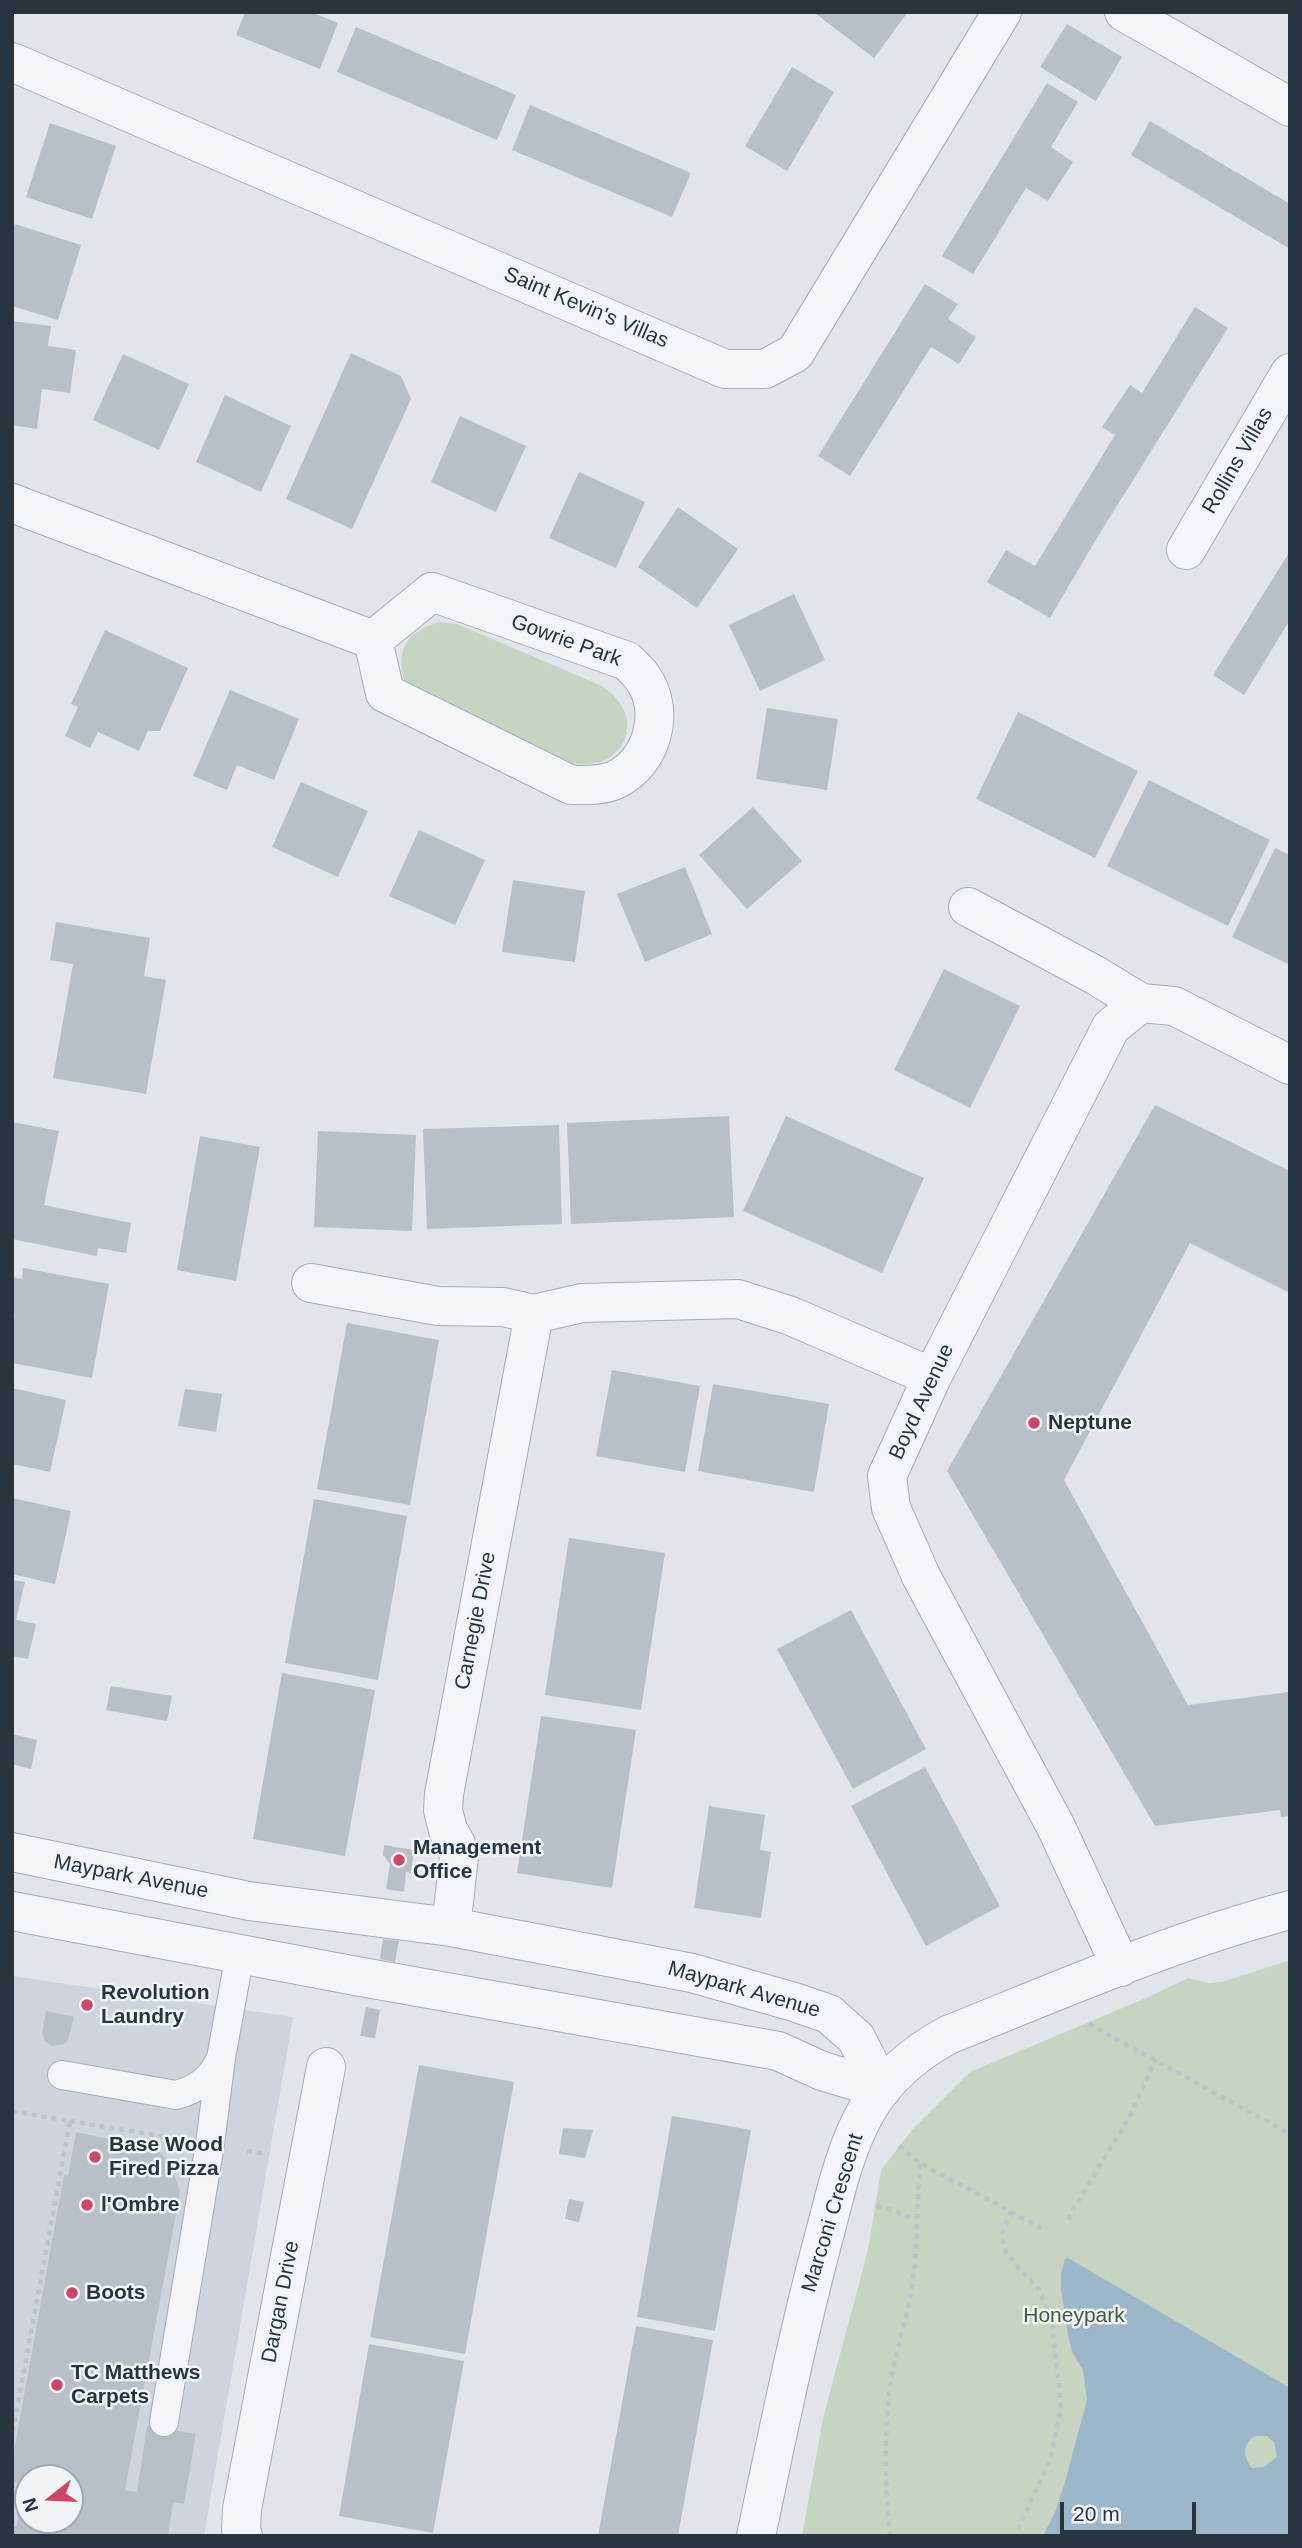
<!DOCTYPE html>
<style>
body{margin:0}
#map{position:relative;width:1302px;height:2548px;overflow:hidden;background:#e1e5ea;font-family:Arial,sans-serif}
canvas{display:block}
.frame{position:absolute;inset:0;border:14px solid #293441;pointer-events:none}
.north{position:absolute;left:14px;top:2464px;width:70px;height:70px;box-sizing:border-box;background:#f0f4f7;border:2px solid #a0a7ae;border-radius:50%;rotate:252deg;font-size:19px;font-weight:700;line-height:28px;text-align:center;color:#293441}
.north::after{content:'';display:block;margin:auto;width:24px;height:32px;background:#cf4565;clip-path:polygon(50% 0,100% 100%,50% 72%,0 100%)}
.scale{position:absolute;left:1060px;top:2502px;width:136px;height:32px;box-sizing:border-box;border:4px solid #293441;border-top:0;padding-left:9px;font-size:21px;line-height:24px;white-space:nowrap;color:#293441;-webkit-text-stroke:5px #f0f4f7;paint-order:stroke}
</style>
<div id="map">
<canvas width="1302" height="2548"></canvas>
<div class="frame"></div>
<div class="north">N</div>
<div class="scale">20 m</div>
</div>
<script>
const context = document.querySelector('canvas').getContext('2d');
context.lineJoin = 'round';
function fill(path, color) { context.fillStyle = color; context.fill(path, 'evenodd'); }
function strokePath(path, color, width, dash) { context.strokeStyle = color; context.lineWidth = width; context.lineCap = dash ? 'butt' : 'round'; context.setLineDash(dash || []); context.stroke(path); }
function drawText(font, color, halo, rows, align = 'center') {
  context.font = font + ' Arial,sans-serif'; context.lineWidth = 5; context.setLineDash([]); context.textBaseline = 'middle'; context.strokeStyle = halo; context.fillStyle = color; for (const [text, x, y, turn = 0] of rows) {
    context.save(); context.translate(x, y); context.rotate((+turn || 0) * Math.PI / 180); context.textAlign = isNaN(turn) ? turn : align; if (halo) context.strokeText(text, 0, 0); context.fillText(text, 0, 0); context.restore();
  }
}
fill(new Path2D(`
 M 12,1976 L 293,2017 L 204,2536 L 12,2536 ZM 28,2478 L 70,2478 L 70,2520 L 28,2520 Z`), '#cfd4dc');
fill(new Path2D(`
 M 440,622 L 457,624 L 600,685 C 648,714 629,770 574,764 C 541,751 419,708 405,682 C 401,674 401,664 402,655 C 405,635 423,627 440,622 Z
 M 1290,1960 L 1290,2536 L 802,2536 L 823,2418 L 868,2250 L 881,2170 L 912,2130 L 970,2072 L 1146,1998 L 1188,1978 L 1208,1983 L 1222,1982 Z`), '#c8d4c2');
fill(new Path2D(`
 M 1068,2258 L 1290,2388 L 1290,2536 L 1043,2536 L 1056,2510 L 1065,2482 L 1087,2400 L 1083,2370 L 1072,2352 L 1068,2334 L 1061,2290 L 1061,2274 L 1065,2259 ZM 1255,2436 L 1267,2436 L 1274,2442 L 1277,2457 L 1264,2467 L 1252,2468 C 1243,2457 1242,2444 1255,2436 Z`), '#9cb6ca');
fill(new Path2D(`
 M 245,12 L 311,12 L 338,23 L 320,69 L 236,35 Z
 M 817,12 L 908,12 L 874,58 L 816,14 Z
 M 1067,24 L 1122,57 L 1096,101 L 1040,67 Z
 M 356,27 L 516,95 L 497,140 L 337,72 Z
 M 792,67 L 834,92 L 787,171 L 745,146 Z
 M 1047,83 L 1078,102 L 1051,147 L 1073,162 L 1048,201 L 1026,188 L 973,274 L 942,256 Z
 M 530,105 L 691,173 L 672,217 L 512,150 Z
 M 1150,121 L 1290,204 L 1290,249 L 1131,155 Z
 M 50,123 L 116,146 L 92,219 L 26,197 Z
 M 15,224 L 81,245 L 58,320 L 12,306 L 12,233 Z
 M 925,284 L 958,304 L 948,319 L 976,337 L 959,364 L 931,347 L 850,476 L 818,456 Z
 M 1195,307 L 1228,328 L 1095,541 L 1050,618 L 987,582 L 1006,550 L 1035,566 L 1115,435 L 1102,427 L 1130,385 L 1142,393 Z
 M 12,321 L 51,326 L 48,346 L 76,350 L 70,393 L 42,389 L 37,429 L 12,425 Z
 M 351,353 L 401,376 L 411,399 L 352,529 L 286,499 Z
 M 123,354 L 189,384 L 159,450 L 93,420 Z
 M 225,395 L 291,426 L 261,492 L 196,462 Z
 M 460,416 L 526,446 L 496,512 L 431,482 Z
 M 579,472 L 645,502 L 616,568 L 549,538 Z
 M 678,507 L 738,549 L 697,608 L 638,567 Z
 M 1290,551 L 1290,620 L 1244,695 L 1213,675 Z
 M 794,594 L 825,660 L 760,691 L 729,625 Z
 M 105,630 L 188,668 L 160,731 L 148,731 L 139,751 L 98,732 L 90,748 L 65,736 L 78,707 L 71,704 Z
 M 230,690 L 299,719 L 274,780 L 237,765 L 227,790 L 193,776 Z
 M 767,708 L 838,719 L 827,790 L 756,779 Z
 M 1018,712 L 1138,771 L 1095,858 L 976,799 Z
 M 1149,780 L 1270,840 L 1228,926 L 1107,866 Z
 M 301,782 L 368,811 L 338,877 L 272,847 Z
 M 753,807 L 802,861 L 747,909 L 699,855 Z
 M 419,830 L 485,860 L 455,925 L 389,896 Z
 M 1275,848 L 1290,855 L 1290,965 L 1232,937 Z
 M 685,867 L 712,934 L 645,962 L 617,894 Z
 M 513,880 L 585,891 L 575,962 L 502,952 Z
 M 56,922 L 150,938 L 144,976 L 166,980 L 146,1094 L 53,1078 L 73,964 L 50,960 Z
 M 944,969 L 1020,1006 L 970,1108 L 894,1070 Z
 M 1155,1105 L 1290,1171 L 1290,1293 L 1190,1243 L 1064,1480 L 1188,1705 L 1290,1692 L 1290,1816 L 1281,1817 L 1280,1810 L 1155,1826 L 947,1471 Z
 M 729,1116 L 734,1217 L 571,1224 L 567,1123 Z
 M 786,1116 L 924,1178 L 882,1273 L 743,1211 Z
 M 12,1122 L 59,1131 L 44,1205 L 131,1223 L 126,1253 L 98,1248 L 97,1256 L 12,1239 Z
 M 559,1125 L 562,1224 L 427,1229 L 423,1129 Z
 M 318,1131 L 416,1135 L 412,1231 L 314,1227 Z
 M 200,1136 L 260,1147 L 236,1281 L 177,1270 Z
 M 23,1268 L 109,1284 L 92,1378 L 12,1363 L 12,1324 L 15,1315 L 12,1314 L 12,1282 L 13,1277 L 22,1279 Z
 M 347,1323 L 439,1340 L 410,1505 L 317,1489 Z
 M 612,1370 L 700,1386 L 685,1472 L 596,1456 Z
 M 713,1384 L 829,1404 L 814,1492 L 698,1471 Z
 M 12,1388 L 66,1400 L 50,1472 L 12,1464 Z
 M 185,1389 L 222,1394 L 216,1432 L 178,1426 Z
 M 12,1498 L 71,1511 L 55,1584 L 12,1574 Z
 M 314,1499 L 407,1516 L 378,1680 L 285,1663 Z
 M 569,1538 L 665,1553 L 641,1710 L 545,1695 Z
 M 12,1580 L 25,1582 L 16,1620 L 36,1624 L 28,1659 L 12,1656 Z
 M 851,1610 L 926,1749 L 853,1789 L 777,1649 Z
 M 282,1673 L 375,1690 L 345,1856 L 253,1839 Z
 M 111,1686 L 172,1696 L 167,1721 L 106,1710 Z
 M 541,1716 L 636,1730 L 612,1888 L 517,1873 Z
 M 12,1734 L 37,1740 L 31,1769 L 12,1764 Z
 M 925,1767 L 1000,1906 L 926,1946 L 851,1806 Z
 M 709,1806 L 765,1815 L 760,1850 L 771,1852 L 761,1918 L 694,1908 Z
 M 384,1845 L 414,1850 L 411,1873 L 406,1872 L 404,1892 L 386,1889 L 390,1864 L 383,1855 Z
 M 383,1939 L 399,1941 L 395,1962 L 380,1959 Z
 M 366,2007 L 380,2010 L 375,2038 L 360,2036 Z
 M 46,2011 L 74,2017 L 68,2040 L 64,2044 L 52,2046 L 45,2041 L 42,2033 Z
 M 419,2065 L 514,2082 L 465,2354 L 370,2337 Z
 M 672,2116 L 751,2130 L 715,2331 L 637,2317 Z
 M 563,2128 L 593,2130 L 585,2158 L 559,2154 Z
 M 76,2132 L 157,2149 L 171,2164 L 180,2192 L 125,2490 L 137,2492 L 147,2426 L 196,2434 L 184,2504 L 173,2502 L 168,2536 L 12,2536 L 12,2526 L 17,2526 L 24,2484 L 12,2482 L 12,2462 L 64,2175 L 68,2176 ZM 28,2478 L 70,2478 L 70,2520 L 28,2520 Z
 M 569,2199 L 584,2202 L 579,2222 L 565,2219 Z
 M 636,2326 L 713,2340 L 678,2536 L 598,2536 Z
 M 369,2344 L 464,2361 L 433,2533 L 339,2516 Z`), '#b8bfc6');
const lane = new Path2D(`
 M 62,2075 L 176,2095 C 198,2089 211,2079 221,2058 L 240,1954
 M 164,2422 L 210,2144 L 221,2058`);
const street = new Path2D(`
 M 1124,12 L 1290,107
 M 12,62 L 725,369 L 765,369 L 795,353 L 1002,12
 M 12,503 L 373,640
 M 1186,550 L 1290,373
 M 432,592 L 627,661 C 632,666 638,671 642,677 C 667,711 652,763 615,780 C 601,786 586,785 571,785 L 385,693 L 373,640 Z
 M 968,907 L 1095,975 L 1141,1003
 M 311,1283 L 438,1306 L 503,1307 L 534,1314 L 582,1303 L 738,1299 L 791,1316 L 932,1377
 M 12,1852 L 249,1901 L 451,1927 L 692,1973 L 794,2002 L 829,2014 L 856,2038 L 882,2089
 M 12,1911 L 356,1976 L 778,2051 L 822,2071 L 882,2089
 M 451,1927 L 459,1857 L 456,1844 L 448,1830 L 443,1810 L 444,1794 L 534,1314
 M 1121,1967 L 1056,1827 L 921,1576 L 891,1508 L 887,1476 L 932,1377 L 1111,1027 L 1141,1003 L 1174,1006 L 1290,1065
 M 243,2536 L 241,2530 L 242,2509 L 326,2067
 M 756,2536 C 777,2437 797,2338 823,2240 C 835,2196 844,2150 867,2110 C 886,2077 915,2053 948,2035 C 1060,1990 1173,1941 1290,1910`);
strokePath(lane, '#a6acb4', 30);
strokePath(street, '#a6acb4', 40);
strokePath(new Path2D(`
 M 1089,2024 L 1290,2134
 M 12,2111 L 70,2121 L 12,2435
 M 70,2121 L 173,2138
 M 899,2146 L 920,2163 L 1045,2230
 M 247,2151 L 266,2154
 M 877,2206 L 895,2211 L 915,2220
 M 1011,2211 L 1001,2236 L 1006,2251 L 1019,2269 L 1038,2288 L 1052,2321 L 1061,2408 L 1050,2460 L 1015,2536
 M 1069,2220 L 1071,2213 L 1128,2119 L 1156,2059
 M 890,2536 C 885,2487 884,2434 890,2386 C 895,2352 907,2320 912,2286 C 918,2245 917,2204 920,2163`), '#bfc3c8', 4.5, [5, 5]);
strokePath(lane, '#f4f5f8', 28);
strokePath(street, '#f4f5f8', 38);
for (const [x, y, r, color] of [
 [1034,1423,7,"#cf4565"],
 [399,1860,7,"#cf4565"],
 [87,2005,7,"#cf4565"],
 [95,2157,7,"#cf4565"],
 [87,2205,7,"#cf4565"],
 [72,2293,7,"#cf4565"],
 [57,2385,7,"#cf4565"]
]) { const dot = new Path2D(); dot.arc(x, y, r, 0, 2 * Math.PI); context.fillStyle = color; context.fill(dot); strokePath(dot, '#f0f4f7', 2.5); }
drawText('21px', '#293441', '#f0f4f7', [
 ["Saint Kevin's Villas",586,308,23],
 ["Rollins Villas",1238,461,-60],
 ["Gowrie Park",566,641,20],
 ["Boyd Avenue",922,1402,-65],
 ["Carnegie Drive",476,1621,-79],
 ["Maypark Avenue",131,1877,11],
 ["Maypark Avenue",744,1990,16],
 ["Marconi Crescent",833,2213,-73],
 ["Dargan Drive",281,2302,-79]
]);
drawText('bold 21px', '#293441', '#f0f4f7', [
 ["Neptune",1048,1423],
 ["Management",413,1848],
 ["Office",413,1872],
 ["Revolution",101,1993],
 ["Laundry",101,2017],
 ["Base Wood",109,2145],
 ["Fired Pizza",109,2169],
 ["l'Ombre",101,2205],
 ["Boots",86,2293],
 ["TC Matthews",71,2373],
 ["Carpets",71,2397]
], 'left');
drawText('21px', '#415d36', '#f0f4f7', [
 ["Honeypark",1074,2316]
]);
</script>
